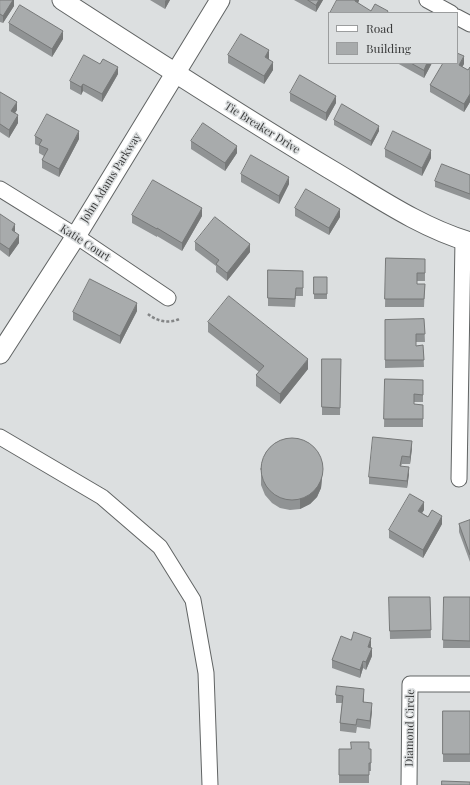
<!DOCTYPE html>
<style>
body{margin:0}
#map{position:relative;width:470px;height:785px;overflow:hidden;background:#dcdfe0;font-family:"Playfair Display",serif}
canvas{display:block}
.legend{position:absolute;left:328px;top:12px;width:130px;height:52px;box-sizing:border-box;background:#dcdfe0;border:1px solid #9b9d9e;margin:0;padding:5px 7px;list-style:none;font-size:12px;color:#3a3b3b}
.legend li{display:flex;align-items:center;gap:8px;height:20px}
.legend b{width:20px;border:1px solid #9b9d9e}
</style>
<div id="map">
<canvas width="470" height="785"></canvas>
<ul class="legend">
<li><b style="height:5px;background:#fff"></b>Road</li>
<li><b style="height:11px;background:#a8abac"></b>Building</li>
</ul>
</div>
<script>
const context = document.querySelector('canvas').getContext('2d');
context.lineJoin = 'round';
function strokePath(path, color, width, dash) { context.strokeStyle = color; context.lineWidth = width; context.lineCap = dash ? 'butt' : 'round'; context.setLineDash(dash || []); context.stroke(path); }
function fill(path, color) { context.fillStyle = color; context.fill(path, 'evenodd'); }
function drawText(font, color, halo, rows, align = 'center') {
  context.font = font + ' "Playfair Display",serif'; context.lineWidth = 3; context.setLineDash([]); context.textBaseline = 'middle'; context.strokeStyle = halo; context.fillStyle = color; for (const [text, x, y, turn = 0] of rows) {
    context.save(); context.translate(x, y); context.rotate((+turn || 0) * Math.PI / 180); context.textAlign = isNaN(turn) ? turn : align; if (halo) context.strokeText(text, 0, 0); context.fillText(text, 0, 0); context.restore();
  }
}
const minor = new Path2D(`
 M 427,0 L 451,13
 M 457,17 L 470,24
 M 0,189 L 76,236 L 168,298
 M 0,437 L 102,497 L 160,547 L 193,600 L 206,673 L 210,785
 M 459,479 L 463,240
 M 409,785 L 410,684 L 470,684`);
const tertiary = new Path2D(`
 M 62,0 C 150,57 238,114 328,168 C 374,195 419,227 470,242
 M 0,354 L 76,236 L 220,0`);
strokePath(minor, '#616464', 17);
strokePath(tertiary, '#616464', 21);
strokePath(new Path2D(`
 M 148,314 C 156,321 169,324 179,319`), '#838586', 2.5, [3, 2]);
strokePath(minor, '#fff', 15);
strokePath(tertiary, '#fff', 19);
fill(new Path2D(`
 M 0,0 L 14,0 L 14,6 L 3,23 L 0,22 Z
 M 150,0 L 170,0 L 165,9 Z
 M 294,0 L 323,0 L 316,12 Z
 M 9,23 L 63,39 L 52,57 L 9,31 Z
 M 228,55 L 269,58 L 269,59 L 273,70 L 264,84 L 228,63 Z
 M 397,63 L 432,63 L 424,78 Z
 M 464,64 L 462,67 L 468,70 L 470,67 L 470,102 L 464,112 L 430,92 L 430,85 Z
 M 118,74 L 102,102 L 83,91 L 81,95 L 70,89 L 70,81 Z
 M 0,92 L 17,110 L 15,113 L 18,123 L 9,138 L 0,132 Z
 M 290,93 L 336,103 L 326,121 L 290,101 Z
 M 334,120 L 379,131 L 371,146 L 334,125 Z
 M 35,136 L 79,139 L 59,177 L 42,168 L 42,160 L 44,156 L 39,153 L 39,146 L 35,144 Z
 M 191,141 L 237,153 L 225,171 L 191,149 Z
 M 385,149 L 431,158 L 422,176 L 385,157 Z
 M 241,174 L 289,184 L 279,204 L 241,182 Z
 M 470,175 L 470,200 L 435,187 L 435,181 Z
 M 295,208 L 340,217 L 329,235 L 295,216 Z
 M 0,214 L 15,232 L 19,243 L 9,257 L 0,250 Z
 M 132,215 L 202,216 L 182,251 L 157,236 L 157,237 L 132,223 Z
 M 195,242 L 250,252 L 227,281 L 216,272 L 216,266 L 195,250 Z
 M 386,258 L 425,259 L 425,281 L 417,281 L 417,284 L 425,284 L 424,307 L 385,307 Z
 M 268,270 L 303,271 L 303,296 L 296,296 L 295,307 L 268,306 Z
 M 314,277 L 327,277 L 327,299 L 314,299 Z
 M 137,311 L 120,344 L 73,320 L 73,312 Z
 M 424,319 L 425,342 L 416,342 L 416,346 L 423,345 L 424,367 L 385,368 L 385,320 Z
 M 208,322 L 308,369 L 280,404 L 256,386 L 256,375 L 259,372 L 208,332 Z
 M 322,359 L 341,359 L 340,415 L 322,415 Z
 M 385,379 L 423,380 L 423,402 L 414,402 L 414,404 L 423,405 L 423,427 L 384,427 Z
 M 412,448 L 410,464 L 402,464 L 401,466 L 409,474 L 407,488 L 369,484 L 369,477 Z
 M 261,465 L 322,478 L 321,488 L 317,497 L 310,504 L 300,509 L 290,510 L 280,508 L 272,503 L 265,495 L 261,485 Z
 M 424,510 L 422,513 L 442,524 L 423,558 L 389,538 L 389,530 Z
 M 470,520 L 470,562 L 459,532 L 459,524 Z
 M 389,597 L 430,597 L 431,638 L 390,639 Z
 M 444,597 L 470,597 L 470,648 L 443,648 Z
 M 351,640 L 371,646 L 371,648 L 372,656 L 366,670 L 363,668 L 360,678 L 332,668 L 332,660 Z
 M 336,695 L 364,696 L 364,702 L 372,711 L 370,729 L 357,727 L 356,733 L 340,731 L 340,723 L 342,703 L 336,703 Z
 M 443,711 L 470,711 L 470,762 L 443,762 Z
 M 339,749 L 371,749 L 371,771 L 369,771 L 369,783 L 339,783 Z`), '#909394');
fill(new Path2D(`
 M 13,0 L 14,0 L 14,6 L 3,23 L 3,16 Z
 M 166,0 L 170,0 L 165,9 L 165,1 Z
 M 319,0 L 323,0 L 316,12 L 316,5 Z
 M 355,0 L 359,0 L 359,1 L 355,9 Z
 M 63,31 L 63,39 L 52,57 L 52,49 Z
 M 269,50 L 269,58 L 265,65 L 265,57 Z
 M 464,56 L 464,64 L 459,73 L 459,65 Z
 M 273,62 L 273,70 L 264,84 L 264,76 Z
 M 427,63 L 432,63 L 424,78 L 424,70 Z
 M 118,67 L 118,74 L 102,102 L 102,94 Z
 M 83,84 L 83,91 L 81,95 L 81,87 Z
 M 470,94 L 470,102 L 464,112 L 464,104 Z
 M 336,96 L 336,103 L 326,121 L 326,113 Z
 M 17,102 L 17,110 L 11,119 L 11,111 Z
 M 18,115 L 18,123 L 9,138 L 9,130 Z
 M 379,126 L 379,131 L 371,146 L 371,141 Z
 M 79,131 L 79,139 L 59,177 L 59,169 Z
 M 237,146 L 237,153 L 225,171 L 225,163 Z
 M 431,150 L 431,158 L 422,176 L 422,168 Z
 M 289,177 L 289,184 L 279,204 L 279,196 Z
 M 202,208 L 202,216 L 182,251 L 182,243 Z
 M 340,209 L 340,217 L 329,235 L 329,228 Z
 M 15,224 L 15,232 L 12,230 Z
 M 19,235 L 19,243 L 9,257 L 9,249 Z
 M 250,244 L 250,252 L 227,281 L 227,273 Z
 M 137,303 L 137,311 L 120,344 L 120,336 Z
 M 308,359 L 308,369 L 280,404 L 280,394 Z
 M 412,441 L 412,448 L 410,464 L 410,457 Z
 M 409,467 L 409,474 L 407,488 L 407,481 Z
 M 322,468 L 322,478 L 321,488 L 317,497 L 310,504 L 300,509 L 300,499 Z
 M 424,502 L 424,510 L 418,519 L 418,511 Z
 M 442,516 L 442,524 L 423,558 L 423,550 Z
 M 371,638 L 371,646 L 368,655 L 368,647 Z
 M 372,648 L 372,656 L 366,670 L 366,662 Z
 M 363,661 L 363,668 L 360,678 L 360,670 Z
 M 372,703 L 372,711 L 370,729 L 370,721 Z`), '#767878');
const building = new Path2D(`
 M 0,0 L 13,0 L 3,16 L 0,14 Z
 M 308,0 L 319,0 L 316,5 Z
 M 337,0 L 355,0 L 355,1 L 371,11 L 375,4 L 388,11 L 387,13 L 330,13 Z
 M 20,5 L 63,31 L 52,49 L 9,23 Z
 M 241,34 L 269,50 L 265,57 L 273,62 L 264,76 L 228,55 Z
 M 457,53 L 464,56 L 459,65 L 468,70 L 470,67 L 470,94 L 464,104 L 430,85 L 443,63 L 457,63 Z
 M 84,55 L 100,64 L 103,59 L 118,67 L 102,94 L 83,84 L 81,87 L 70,81 Z
 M 411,63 L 427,63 L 424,70 Z
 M 300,75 L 336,96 L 326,113 L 290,93 Z
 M 0,92 L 17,102 L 11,111 L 18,115 L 9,130 L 0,124 Z
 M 342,104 L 379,126 L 371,141 L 334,120 Z
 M 47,114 L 79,131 L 59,169 L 42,160 L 48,149 L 39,145 L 42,140 L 35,136 Z
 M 203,123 L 237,146 L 225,163 L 191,141 Z
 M 393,131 L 431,150 L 422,168 L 385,149 Z
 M 251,155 L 289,177 L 279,196 L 241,174 Z
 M 442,164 L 470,175 L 470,194 L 435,181 Z
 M 153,180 L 202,208 L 182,243 L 157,228 L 157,229 L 132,215 Z
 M 306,189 L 340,209 L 329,228 L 295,208 Z
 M 0,214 L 15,224 L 12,230 L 19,235 L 9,249 L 0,243 Z
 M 215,217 L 250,244 L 227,273 L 216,264 L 219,260 L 195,242 Z
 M 386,258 L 425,259 L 425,273 L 417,273 L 417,284 L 425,284 L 424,299 L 385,299 Z
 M 268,270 L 303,271 L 303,288 L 296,288 L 295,299 L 268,298 Z
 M 314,277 L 327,277 L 327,294 L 314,294 Z
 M 90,279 L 137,303 L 120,336 L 73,312 Z
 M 229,296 L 308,359 L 280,394 L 256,375 L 264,366 L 208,322 Z
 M 424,319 L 425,334 L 416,334 L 416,346 L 423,345 L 424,360 L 385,360 L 385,320 Z
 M 322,359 L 341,359 L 340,408 L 322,407 Z
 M 385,379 L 423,380 L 423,395 L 414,394 L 414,404 L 423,405 L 423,419 L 384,419 Z
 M 373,437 L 412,441 L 410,457 L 402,456 L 400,466 L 409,467 L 407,481 L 369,477 Z
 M261 469a31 31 0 1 1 62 0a31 31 0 1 1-62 0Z
 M 410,494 L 424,502 L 418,511 L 428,517 L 432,510 L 442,516 L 423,550 L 389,530 Z
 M 470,520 L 470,555 L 459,524 Z
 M 389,597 L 430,597 L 431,630 L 390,631 Z
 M 444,597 L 470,597 L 470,641 L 443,640 Z
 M 354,632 L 371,638 L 368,647 L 372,648 L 366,662 L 363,661 L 360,670 L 332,660 L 341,636 L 351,640 Z
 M 337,686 L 364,689 L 363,702 L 372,703 L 370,721 L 357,719 L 356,725 L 340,723 L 343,696 L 336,695 Z
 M 443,711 L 470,711 L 470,754 L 443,754 Z
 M 351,742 L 369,742 L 369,749 L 371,749 L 371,763 L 369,763 L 369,775 L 339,775 L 339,749 L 351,749 Z
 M 442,781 L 470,782 L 470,785 L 442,785 Z`);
fill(building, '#a8abac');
strokePath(building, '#767878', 1);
drawText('11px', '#3a3b3b', '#dcdfe0', [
 ["Tie Breaker Drive",262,128,32],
 ["John Adams Parkway",111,178,-58],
 ["Katie Court",85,243,33],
 ["Diamond Circle",410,728,-89]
]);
</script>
